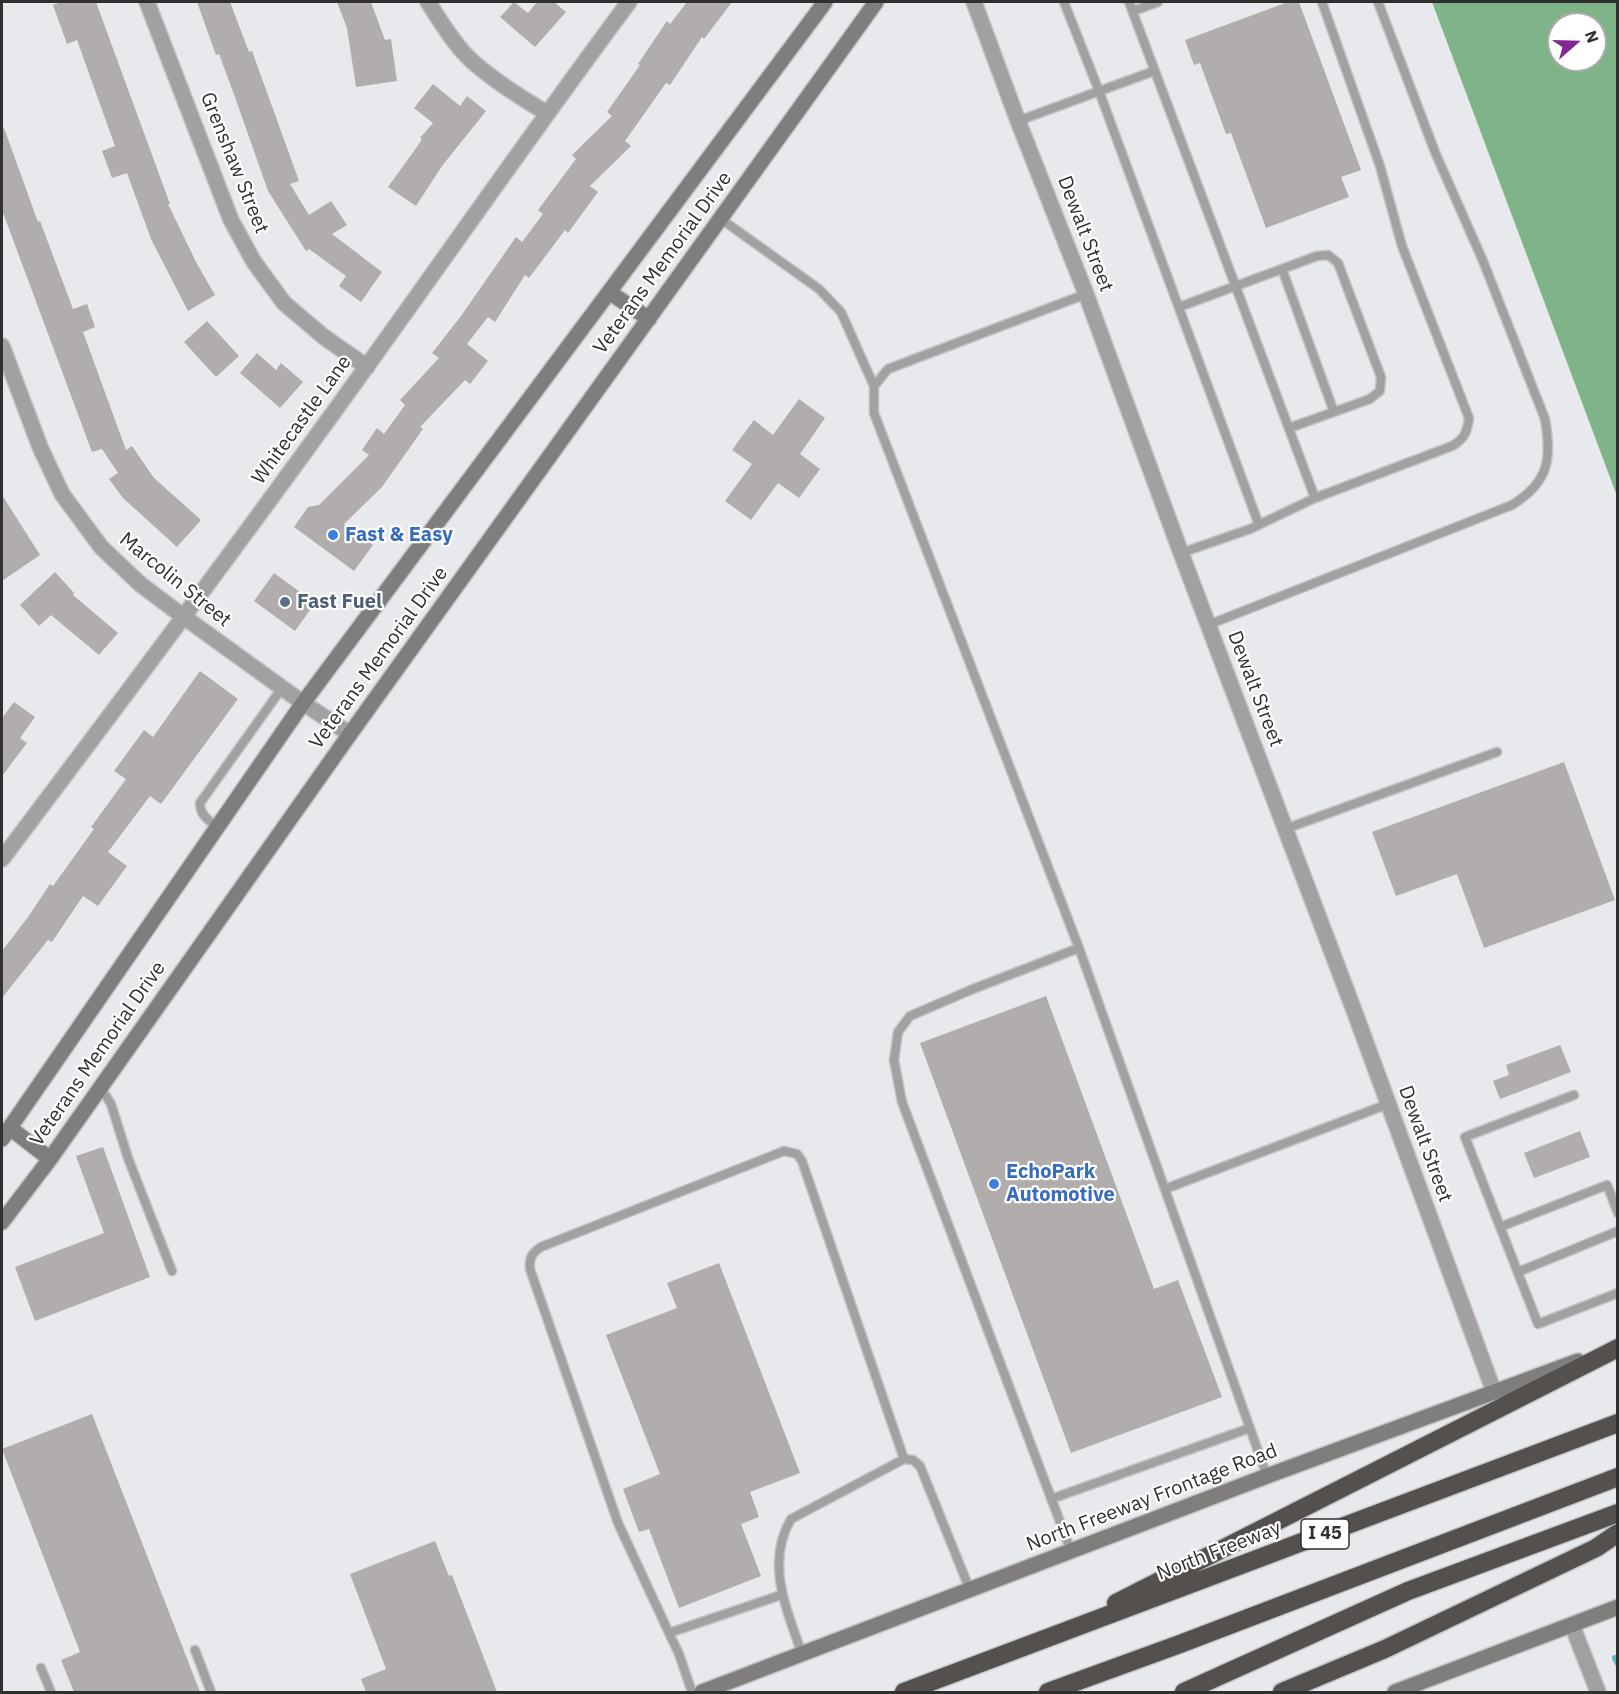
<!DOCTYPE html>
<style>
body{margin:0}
#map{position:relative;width:1619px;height:1694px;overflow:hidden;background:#e7e9ec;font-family:"IBM Plex Sans",sans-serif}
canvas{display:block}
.frame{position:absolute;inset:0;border:3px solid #303031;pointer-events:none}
.north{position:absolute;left:1547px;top:12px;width:60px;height:60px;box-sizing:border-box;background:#fff;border:2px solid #acacad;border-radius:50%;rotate:70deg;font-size:16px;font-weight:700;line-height:24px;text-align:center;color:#303031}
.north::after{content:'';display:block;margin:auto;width:21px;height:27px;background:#822895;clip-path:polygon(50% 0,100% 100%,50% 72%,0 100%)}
</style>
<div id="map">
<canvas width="1619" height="1694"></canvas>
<div class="frame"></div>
<div class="north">N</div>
</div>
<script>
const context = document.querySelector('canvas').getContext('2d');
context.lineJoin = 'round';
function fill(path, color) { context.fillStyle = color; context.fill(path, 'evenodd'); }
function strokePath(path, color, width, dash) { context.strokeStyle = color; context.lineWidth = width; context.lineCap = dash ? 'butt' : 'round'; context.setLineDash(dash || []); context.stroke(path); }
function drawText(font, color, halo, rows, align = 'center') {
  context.font = font + ' "IBM Plex Sans",sans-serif'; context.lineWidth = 4.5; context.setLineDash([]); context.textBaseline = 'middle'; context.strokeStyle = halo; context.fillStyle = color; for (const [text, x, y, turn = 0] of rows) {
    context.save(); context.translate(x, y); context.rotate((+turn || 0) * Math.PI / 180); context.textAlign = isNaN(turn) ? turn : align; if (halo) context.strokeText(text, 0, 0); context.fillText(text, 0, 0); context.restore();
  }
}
fill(new Path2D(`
 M 1432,2 L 1617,2 L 1617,496 ZM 1559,24 L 1595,24 L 1595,60 L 1559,60 Z`), '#7fb488');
strokePath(new Path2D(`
 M 1615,1658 L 1618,1664`), '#61b7c5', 6);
fill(new Path2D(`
 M 62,2 L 96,2 L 170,204 L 168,204 L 197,264 L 215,295 L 188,311 L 151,239 L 127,173 L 112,178 L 102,151 L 115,146 L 77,40 L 67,44 L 53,5 Z
 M 197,2 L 230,2 L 249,52 L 252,51 L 299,181 L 290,184 L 309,215 L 331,201 L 347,225 L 332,234 L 382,272 L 361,302 L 339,286 L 346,276 L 309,249 L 306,251 L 268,191 L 235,97 L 219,54 L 216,55 Z
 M 337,2 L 371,2 L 385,40 L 391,39 L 397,81 L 356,87 L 347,28 Z
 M 514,2 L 528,13 L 537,2 L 554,2 L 566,12 L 535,47 L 500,17 Z
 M 687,2 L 732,2 L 704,39 L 702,37 L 670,85 L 666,83 L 625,141 L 631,146 L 590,186 L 598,192 L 568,233 L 565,230 L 529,278 L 525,275 L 495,322 L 488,317 L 467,344 L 488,361 L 470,384 L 465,380 L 420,427 L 423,429 L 382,487 L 344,524 L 373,545 L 354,571 L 294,527 L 308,507 L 319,505 L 369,455 L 362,450 L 377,428 L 384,434 L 405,405 L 400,400 L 439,358 L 432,353 L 461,316 L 516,237 L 522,242 L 543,214 L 538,210 L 576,159 L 572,155 L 612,116 L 607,112 L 640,65 L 638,64 L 667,21 L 670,24 Z
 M 1288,2 L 1299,2 L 1361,170 L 1341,177 L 1349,197 L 1266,228 L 1231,133 L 1226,134 L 1200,63 L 1194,65 L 1185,40 Z
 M 433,84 L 460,106 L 467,96 L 486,111 L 442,166 L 416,206 L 388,187 L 419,144 L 422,139 L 420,138 L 433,123 L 414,108 Z
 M 4,128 L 38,222 L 40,221 L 73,309 L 87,304 L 95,327 L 83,332 L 126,450 L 132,446 L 154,478 L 201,520 L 177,547 L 123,498 L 109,479 L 118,473 L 102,449 L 92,452 L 2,210 L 2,129 Z
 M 207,321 L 239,356 L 216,377 L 184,342 Z
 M 257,353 L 276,370 L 281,363 L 303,382 L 280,408 L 240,373 Z
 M 799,399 L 825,418 L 800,454 L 820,469 L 799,498 L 778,483 L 751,520 L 725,501 L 752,464 L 732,450 L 754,420 L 773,435 Z
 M 2,495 L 40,555 L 2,581 Z
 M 55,572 L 74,593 L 73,595 L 118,633 L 99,655 L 51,615 L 39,626 L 20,605 Z
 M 274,573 L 315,603 L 295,631 L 254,601 Z
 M 200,671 L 238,699 L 161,804 L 150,796 L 108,852 L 127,866 L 98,906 L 83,896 L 52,942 L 48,940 L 2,998 L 2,951 L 28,917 L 50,884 L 53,886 L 94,829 L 91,827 L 126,779 L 114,771 L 144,730 L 153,737 Z
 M 14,702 L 35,717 L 20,738 L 27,743 L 2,776 L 2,718 Z
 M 1564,762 L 1615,900 L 1484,948 L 1457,874 L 1396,896 L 1372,832 Z
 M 1046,996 L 1154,1289 L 1178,1280 L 1222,1397 L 1071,1453 L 920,1043 Z
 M 1560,1045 L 1571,1072 L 1500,1099 L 1493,1081 L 1509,1075 L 1506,1065 Z
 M 1580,1131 L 1590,1157 L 1534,1178 L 1524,1153 Z
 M 103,1147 L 150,1277 L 35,1321 L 15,1267 L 104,1233 L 76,1156 Z
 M 719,1263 L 800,1473 L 750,1492 L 759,1517 L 741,1524 L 761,1576 L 679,1608 L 649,1529 L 639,1532 L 623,1489 L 660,1474 L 606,1335 L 677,1308 L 667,1283 Z
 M 92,1414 L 200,1692 L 74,1692 L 61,1660 L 80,1652 L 2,1449 Z
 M 435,1541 L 449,1576 L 452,1575 L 497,1692 L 366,1692 L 361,1679 L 386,1669 L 350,1574 Z`), '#b0adac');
const service = new Path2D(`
 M 1064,2 L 1099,91 L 1259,525
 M 1129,2 L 1315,498
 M 1133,11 L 1158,2
 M 1018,121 L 1154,71
 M 721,219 L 819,289 L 841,312 L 874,386
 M 1282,269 L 1334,412
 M 1086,294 L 888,369 L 874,386 L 874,413 L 1079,948 L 1267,1476
 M 1179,307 L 1317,256 L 1328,255 L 1338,263 L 1381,377 L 1380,391 L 1370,399 L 1289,428
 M 1181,553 L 1250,529 L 1315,498 L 1452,446 C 1464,439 1467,433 1469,418 L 1402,246 L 1380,166 L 1322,2
 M 1208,625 L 1512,505 C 1549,482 1552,459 1545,419 L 1483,261 L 1435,152 L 1378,2
 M 218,827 C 208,820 200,815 200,803 L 282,688
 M 1285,829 L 1497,752
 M 101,1088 L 111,1104 L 128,1158 L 172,1271
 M 1574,1095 L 1465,1137 L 1538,1324 L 1618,1293
 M 1165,1189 L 1388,1104
 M 1500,1227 L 1607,1185 L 1618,1213
 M 1518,1272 L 1618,1231
 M 1051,1499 L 1250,1428
 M 1071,1551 L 902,1102 L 894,1060 L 898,1032 L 910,1016 L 973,989 L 1079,948
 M 669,1633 L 618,1523 L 530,1269 C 529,1257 532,1253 541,1247 L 784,1151 L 797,1154 L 802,1161 L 904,1459
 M 195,1650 L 211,1692
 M 802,1654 C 787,1610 765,1563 791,1519 L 904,1459 L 913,1460 L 920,1466 L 970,1590
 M 41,1668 L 51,1692
 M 692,1692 L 679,1654 L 669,1633 L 781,1595`);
const minor = new Path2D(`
 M 147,2 L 231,220 L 254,262 L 284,303 L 324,337 L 367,367
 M 428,2 C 440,21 456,47 473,62 C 495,81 521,98 547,113
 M 2,346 L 40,447 L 62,494 L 101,547 L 140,584 L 184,617 L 303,703 L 350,734
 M 2,859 C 125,696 248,532 367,366 C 455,244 540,121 629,2
 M 1572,1625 L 1598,1692`);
const tertiary = new Path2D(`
 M 974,2 L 1018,121 L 1086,294 L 1181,553 L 1355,1013 L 1494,1392`);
const secondary = new Path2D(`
 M 609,292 L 649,319
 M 10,1128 L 50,1159
 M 2,1139 L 303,703 L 825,2
 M 2,1222 L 50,1159 L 350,734 L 876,2
 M 702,1692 L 1267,1476 L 1578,1361
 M 1395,1692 L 1618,1607`);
const motorway = new Path2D(`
 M 1116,1603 L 1618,1348
 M 904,1692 L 1618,1423
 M 1048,1692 L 1180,1644 L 1618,1477
 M 1184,1692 L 1408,1591 L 1618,1513
 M 1282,1692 L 1385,1649 L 1596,1548 L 1618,1533`);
strokePath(service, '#c2c4c7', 11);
strokePath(minor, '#c2c4c7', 18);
strokePath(tertiary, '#c2c4c7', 18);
strokePath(secondary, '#c2c4c7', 18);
strokePath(motorway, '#c2c4c7', 21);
strokePath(service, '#a2a0a0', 8);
strokePath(minor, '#a2a0a0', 15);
strokePath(tertiary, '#a2a0a0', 15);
strokePath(secondary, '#807e7c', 15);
strokePath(motorway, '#53504e', 18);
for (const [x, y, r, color] of [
 [333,535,6,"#3f7fe0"],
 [285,602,6,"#5c6f8a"],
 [994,1184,6,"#3f7fe0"]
]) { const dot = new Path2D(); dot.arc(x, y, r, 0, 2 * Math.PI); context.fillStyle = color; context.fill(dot); strokePath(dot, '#fff', 2); }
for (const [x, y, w] of [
 [1325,1534,48]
]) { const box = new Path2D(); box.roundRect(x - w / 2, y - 15, w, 30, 4.5); context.fillStyle = '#fff'; context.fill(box); strokePath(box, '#303031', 1.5); }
drawText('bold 18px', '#303031', null, [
 ["I 45",1325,1534]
]);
drawText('20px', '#303031', '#fff', [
 ["Grenshaw Street",234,163,68],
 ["Dewalt Street",1085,234,69],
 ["Veterans Memorial Drive",663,263,-54],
 ["Whitecastle Lane",302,420,-54],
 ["Marcolin Street",175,580,39],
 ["Veterans Memorial Drive",379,658,-54],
 ["Dewalt Street",1255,689,69],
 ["Veterans Memorial Drive",98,1054,-55],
 ["Dewalt Street",1425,1144,70],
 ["North Freeway Frontage Road",1152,1498,-21],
 ["North Freeway",1219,1551,-21]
]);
drawText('bold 20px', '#366cbe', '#fff', [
 ["Fast & Easy",345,535],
 ["EchoPark",1006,1172],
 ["Automotive",1006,1195]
], 'left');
drawText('bold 20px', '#4e5e75', '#fff', [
 ["Fast Fuel",297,602]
], 'left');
</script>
